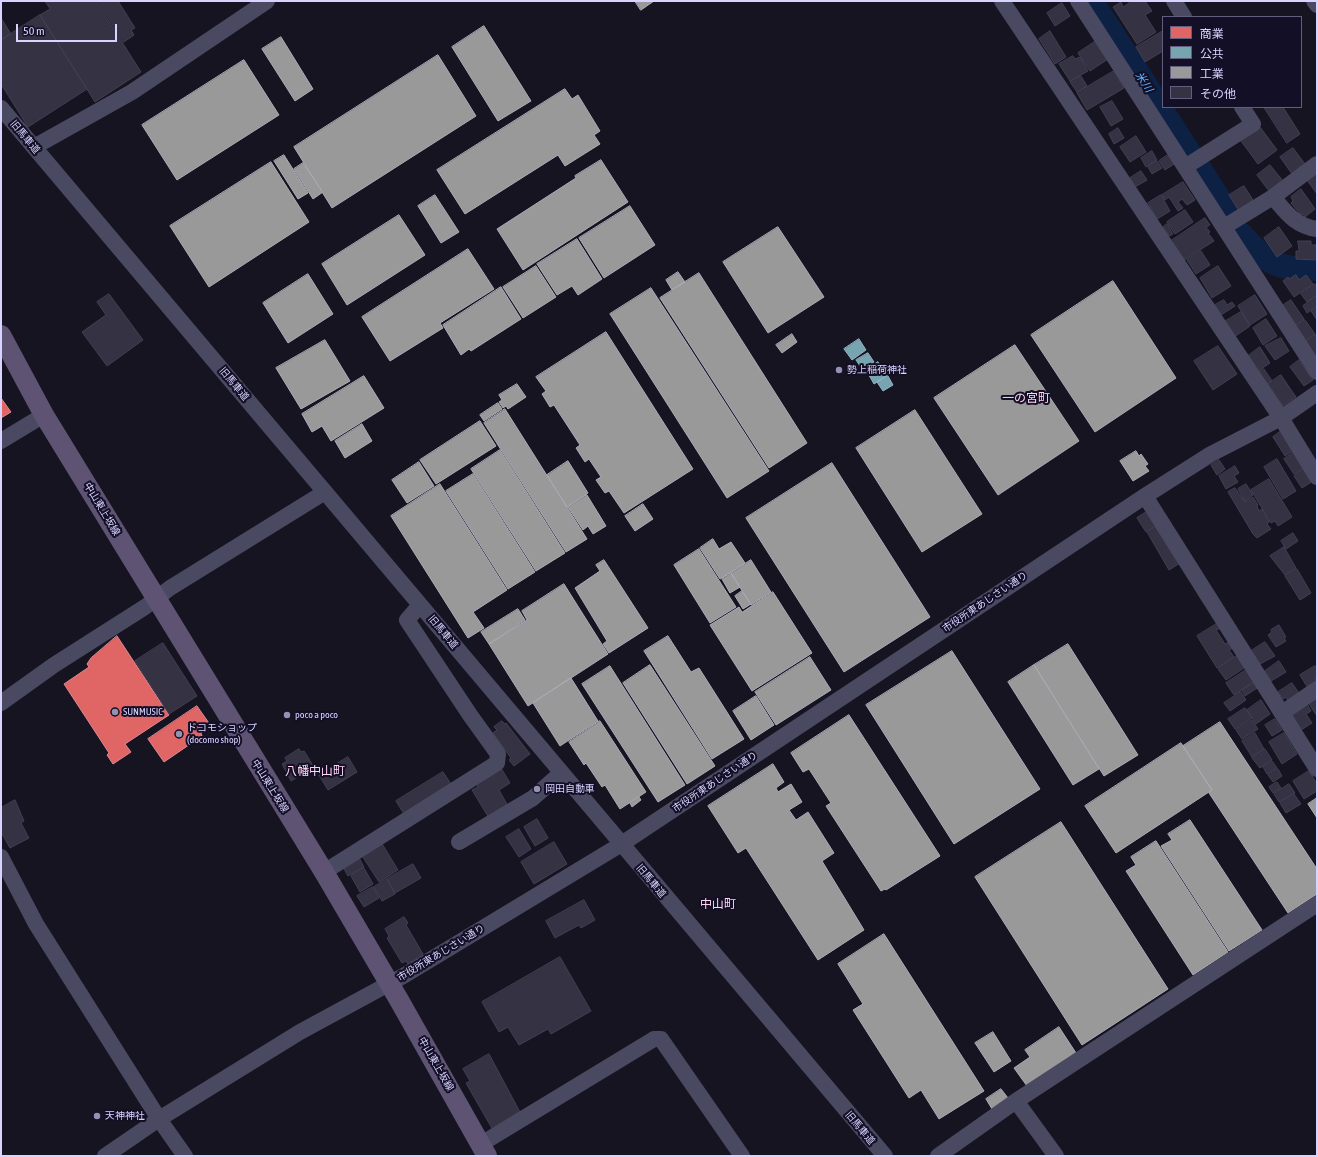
<!DOCTYPE html>
<meta charset="utf-8">
<style>
body{margin:0}
#map{position:relative;width:1318px;height:1157px;overflow:hidden;background:#161421;font-family:"Asap Condensed","Noto Sans JP",sans-serif}
canvas{display:block}
.frame{position:absolute;inset:0;border:2px solid #d9d4ff;pointer-events:none}
.legend{position:absolute;left:1162px;top:16px;width:140px;height:92px;box-sizing:border-box;background:#130f26;border:1px solid #625e7d;margin:0;padding:5px 7px;list-style:none;font-size:12px;color:#d9d4ff}
.legend li{display:flex;align-items:center;gap:8px;height:20px}
.legend b{width:20px;border:1px solid #625e7d}
.scale{position:absolute;left:16px;top:24px;width:101px;height:18px;box-sizing:border-box;border:2px solid #d9d4ff;border-top:0;padding-left:5px;font-size:12px;line-height:14px;white-space:nowrap;color:#d9d4ff;-webkit-text-stroke:3px #130f26;paint-order:stroke}
</style>
<div id="map">
<canvas width="1318" height="1157"></canvas>
<div class="frame"></div>
<ul class="legend">
<li><b style="height:11px;background:#e06666"></b>商業</li>
<li><b style="height:11px;background:#76a5af"></b>公共</li>
<li><b style="height:11px;background:#999"></b>工業</li>
<li><b style="height:11px;background:#343243"></b>その他</li>
</ul>
<div class="scale">50 m</div>
</div>
<script>
const context = document.querySelector('canvas').getContext('2d');
context.lineJoin = 'round';
function fill(path, color) { context.fillStyle = color; context.fill(path, 'evenodd'); }
function strokePath(path, color, width, dash) { context.strokeStyle = color; context.lineWidth = width; context.lineCap = dash ? 'butt' : 'round'; context.setLineDash(dash || []); context.stroke(path); }
function drawText(font, color, halo, rows, align = 'center') {
  context.font = font + ' "Asap Condensed","Noto Sans JP",sans-serif'; context.lineWidth = 4; context.setLineDash([]); context.textBaseline = 'middle'; context.strokeStyle = halo; context.fillStyle = color; for (const [text, x, y, turn = 0] of rows) {
    context.save(); context.translate(x, y); context.rotate((+turn || 0) * Math.PI / 180); context.textAlign = isNaN(turn) ? turn : align; if (halo) context.strokeText(text, 0, 0); context.fillText(text, 0, 0); context.restore();
  }
}
const shops = new Path2D(`
 M 1,398 L 11,412 L 1,418 Z
 M 117,636 L 169,715 L 125,744 L 131,752 L 113,764 L 107,755 L 109,753 L 64,684 L 89,667 L 87,664 L 91,658 Z
 M 197,706 L 211,726 L 201,733 L 202,736 L 164,762 L 148,739 Z`);
fill(shops, '#e06666');
strokePath(shops, '#de8794', 1);
const public = new Path2D(`
 M 859,339 L 866,350 L 852,360 L 844,349 Z
 M 868,353 L 874,362 L 862,369 L 856,360 Z
 M 878,362 L 887,376 L 874,384 L 866,370 Z
 M 888,376 L 893,385 L 883,391 L 877,382 Z`);
fill(public, '#76a5af');
strokePath(public, '#94b3c7', 1);
const industry = new Path2D(`
 M 635,1 L 654,1 L 641,10 Z
 M 484,26 L 531,101 L 498,121 L 452,47 Z
 M 281,37 L 313,89 L 295,101 L 262,49 Z
 M 438,55 L 476,116 L 332,208 L 294,147 Z
 M 244,60 L 279,115 L 177,180 L 142,125 Z
 M 565,89 L 572,99 L 578,95 L 600,131 L 594,135 L 600,144 L 565,166 L 558,155 L 465,214 L 437,170 Z
 M 284,155 L 308,193 L 298,199 L 274,161 Z
 M 601,160 L 628,202 L 523,270 L 497,229 L 576,178 L 575,176 Z
 M 271,162 L 309,222 L 209,287 L 170,226 Z
 M 303,163 L 323,192 L 313,199 L 294,169 Z
 M 435,195 L 459,232 L 441,243 L 418,206 Z
 M 630,206 L 655,245 L 604,278 L 579,238 Z
 M 399,215 L 425,255 L 347,305 L 322,264 Z
 M 778,227 L 824,297 L 768,333 L 723,262 Z
 M 577,239 L 602,279 L 578,295 L 572,286 L 557,295 L 537,264 Z
 M 468,249 L 494,289 L 440,323 L 443,328 L 390,361 L 362,317 Z
 M 536,266 L 556,297 L 523,318 L 503,287 Z
 M 678,272 L 685,282 L 672,290 L 666,280 Z
 M 699,273 L 807,443 L 769,468 L 660,298 Z
 M 308,274 L 333,314 L 288,343 L 263,303 Z
 M 1113,281 L 1176,378 L 1095,432 L 1031,335 Z
 M 501,287 L 521,319 L 471,351 L 469,349 L 461,355 L 443,325 Z
 M 651,288 L 769,471 L 727,498 L 610,314 Z
 M 606,332 L 693,469 L 624,513 L 609,491 L 605,493 L 596,480 L 601,477 L 589,459 L 585,462 L 576,448 L 580,445 L 554,405 L 550,407 L 542,394 L 546,391 L 536,377 Z
 M 792,334 L 797,342 L 782,353 L 776,345 Z
 M 325,340 L 350,381 L 301,409 L 276,368 Z
 M 1015,345 L 1079,441 L 998,495 L 934,398 Z
 M 364,376 L 384,408 L 331,441 L 322,426 L 312,432 L 302,414 Z
 M 517,384 L 526,397 L 508,409 L 506,406 L 503,408 L 499,402 L 502,400 L 499,395 Z
 M 498,403 L 502,409 L 484,421 L 480,415 Z
 M 505,409 L 587,539 L 566,552 L 484,423 Z
 M 915,410 L 982,514 L 922,552 L 856,448 Z
 M 480,421 L 496,446 L 436,484 L 420,460 Z
 M 362,424 L 372,441 L 345,458 L 335,441 Z
 M 500,450 L 565,553 L 536,571 L 471,469 Z
 M 1136,451 L 1139,456 L 1141,454 L 1148,464 L 1145,466 L 1149,471 L 1133,481 L 1120,461 Z
 M 568,461 L 588,493 L 567,507 L 547,475 Z
 M 419,462 L 434,486 L 407,503 L 392,480 Z
 M 832,463 L 930,617 L 844,672 L 746,518 Z
 M 473,474 L 535,572 L 508,589 L 446,491 Z
 M 440,484 L 507,590 L 473,612 L 484,628 L 468,638 L 391,516 Z
 M 587,495 L 606,526 L 593,534 L 588,526 L 583,530 L 568,507 Z
 M 643,504 L 653,519 L 635,531 L 625,516 Z
 M 713,539 L 719,549 L 731,542 L 745,563 L 720,579 L 700,548 Z
 M 699,549 L 736,607 L 710,623 L 674,565 Z
 M 604,560 L 648,628 L 609,653 L 603,644 L 607,641 L 575,588 L 600,571 L 596,565 Z
 M 751,560 L 771,592 L 751,605 L 731,573 Z
 M 731,573 L 740,587 L 730,593 L 722,579 Z
 M 564,584 L 608,654 L 528,706 L 489,644 L 527,620 L 522,611 Z
 M 742,591 L 751,604 L 743,609 L 735,596 Z
 M 773,592 L 812,653 L 752,691 L 710,625 L 739,607 L 742,612 Z
 M 518,609 L 525,620 L 489,644 L 481,632 Z
 M 668,636 L 691,672 L 699,668 L 744,739 L 712,759 L 644,651 Z
 M 1068,644 L 1138,755 L 1104,776 L 1034,665 Z
 M 952,651 L 1040,789 L 954,844 L 866,705 Z
 M 810,657 L 831,690 L 776,725 L 755,692 Z
 M 650,665 L 715,766 L 687,784 L 623,683 Z
 M 1034,665 L 1099,769 L 1073,785 L 1008,682 Z
 M 610,666 L 685,785 L 658,802 L 582,684 Z
 M 571,678 L 598,721 L 560,746 L 533,703 Z
 M 756,696 L 774,725 L 751,740 L 733,711 Z
 M 849,715 L 940,856 L 886,890 L 885,889 L 881,891 L 826,806 L 831,803 L 809,769 L 803,772 L 791,753 Z
 M 600,721 L 646,792 L 620,809 L 605,785 L 602,787 L 586,763 L 584,765 L 569,742 Z
 M 1220,722 L 1317,869 L 1317,894 L 1288,913 L 1209,793 L 1212,790 L 1183,746 Z
 M 1181,743 L 1212,790 L 1116,853 L 1085,806 Z
 M 773,764 L 784,782 L 776,788 L 778,792 L 791,784 L 802,802 L 789,810 L 796,820 L 808,812 L 834,853 L 822,861 L 864,930 L 818,960 L 746,848 L 738,853 L 708,806 Z
 M 639,797 L 641,800 L 632,807 L 630,803 Z
 M 1317,798 L 1317,818 L 1308,804 Z
 M 1190,820 L 1262,930 L 1229,951 L 1161,846 L 1172,840 L 1168,834 Z
 M 1061,822 L 1168,989 L 1082,1045 L 975,877 Z
 M 1156,841 L 1228,952 L 1193,975 L 1126,871 L 1136,865 L 1131,857 Z
 M 884,934 L 984,1091 L 939,1119 L 921,1090 L 909,1098 L 853,1010 L 863,1004 L 838,964 Z
 M 1059,1027 L 1076,1053 L 1027,1086 L 1014,1068 L 1030,1057 L 1025,1050 Z
 M 993,1032 L 1011,1061 L 994,1072 L 975,1043 Z
 M 1001,1089 L 1008,1098 L 992,1109 L 986,1099 Z`);
fill(industry, '#999');
strokePath(industry, '#acabb8', 1);
strokePath(new Path2D(`
 M 1096,8 L 1192,157
 M 1198,166 L 1228,213
 M 1242,235 C 1268,265 1278,269 1317,269`), '#0d2144', 24);
const building = new Path2D(`
 M 45,1 L 96,1 L 141,72 L 95,102 L 40,15 L 50,9 Z
 M 98,1 L 118,1 L 135,28 L 131,30 L 134,35 L 124,42 Z
 M 1132,1 L 1145,1 L 1152,11 L 1145,15 L 1156,32 L 1137,44 L 1113,7 L 1121,2 L 1123,7 Z
 M 1062,3 L 1070,16 L 1055,26 L 1047,13 Z
 M 40,15 L 87,89 L 28,127 L 1,84 L 1,40 Z
 M 1,18 L 11,34 L 1,40 Z
 M 1050,31 L 1066,57 L 1055,64 L 1039,39 Z
 M 1163,31 L 1163,51 L 1145,62 L 1136,47 Z
 M 1096,41 L 1108,59 L 1090,71 L 1078,53 Z
 M 1073,56 L 1075,59 L 1080,57 L 1088,71 L 1070,81 L 1059,64 Z
 M 1114,71 L 1124,88 L 1087,110 L 1077,93 Z
 M 1081,76 L 1087,86 L 1077,92 L 1070,82 Z
 M 1112,101 L 1123,119 L 1111,126 L 1100,107 Z
 M 1264,107 L 1283,107 L 1300,134 L 1287,143 Z
 M 1260,127 L 1277,150 L 1258,164 L 1241,141 Z
 M 1118,128 L 1124,138 L 1114,144 L 1109,134 Z
 M 1136,136 L 1146,152 L 1130,162 L 1120,147 Z
 M 1293,148 L 1305,164 L 1292,174 L 1280,157 Z
 M 1152,151 L 1157,160 L 1146,167 L 1141,158 Z
 M 1168,155 L 1174,164 L 1165,170 L 1159,161 Z
 M 1157,161 L 1162,168 L 1152,174 L 1148,167 Z
 M 1270,165 L 1283,181 L 1269,191 L 1257,175 Z
 M 1141,171 L 1147,180 L 1135,187 L 1130,178 Z
 M 1317,172 L 1317,194 L 1307,180 Z
 M 1183,182 L 1195,200 L 1187,205 L 1182,199 L 1178,202 L 1183,208 L 1178,211 L 1169,197 L 1165,200 L 1162,195 Z
 M 1244,186 L 1253,200 L 1239,211 L 1229,195 Z
 M 1301,189 L 1315,209 L 1305,217 L 1303,214 L 1301,215 L 1291,203 L 1293,201 L 1291,197 Z
 M 1161,195 L 1170,211 L 1157,219 L 1148,203 Z
 M 1185,210 L 1193,222 L 1175,234 L 1167,222 Z
 M 1205,218 L 1210,225 L 1206,227 L 1210,232 L 1208,233 L 1214,241 L 1184,260 L 1171,241 Z
 M 1167,224 L 1173,234 L 1169,236 L 1163,227 Z
 M 1279,227 L 1292,246 L 1277,257 L 1264,238 Z
 M 1298,241 L 1311,241 L 1311,245 L 1316,245 L 1317,260 L 1296,259 L 1296,251 L 1299,251 Z
 M 1201,251 L 1210,265 L 1196,274 L 1187,260 Z
 M 1218,266 L 1231,286 L 1212,298 L 1200,278 Z
 M 1296,275 L 1299,280 L 1306,275 L 1313,284 L 1294,297 L 1283,281 L 1288,277 L 1289,279 Z
 M 1315,284 L 1317,287 L 1317,295 L 1307,302 L 1301,294 Z
 M 109,294 L 143,340 L 107,366 L 82,332 L 106,315 L 97,302 Z
 M 1255,295 L 1267,314 L 1250,325 L 1238,306 Z
 M 1317,296 L 1317,306 L 1307,313 L 1303,306 Z
 M 1224,300 L 1227,305 L 1232,302 L 1235,306 L 1221,315 L 1215,305 Z
 M 1291,300 L 1304,319 L 1296,325 L 1282,306 Z
 M 1317,307 L 1317,320 L 1311,311 Z
 M 1241,312 L 1250,326 L 1234,337 L 1224,322 Z
 M 1266,319 L 1277,336 L 1263,345 L 1253,328 Z
 M 1305,320 L 1315,334 L 1305,341 L 1296,326 Z
 M 1316,335 L 1317,336 L 1317,360 L 1305,342 Z
 M 1281,338 L 1289,351 L 1275,360 L 1265,346 Z
 M 1218,346 L 1237,374 L 1213,390 L 1194,361 Z
 M 1260,347 L 1270,363 L 1258,371 L 1248,356 Z
 M 1299,360 L 1313,380 L 1304,386 L 1290,367 Z
 M 1264,369 L 1272,381 L 1265,385 L 1257,373 Z
 M 1281,375 L 1296,397 L 1283,406 L 1268,384 Z
 M 1284,429 L 1296,449 L 1285,456 L 1273,437 Z
 M 1296,451 L 1306,467 L 1294,474 L 1284,459 Z
 M 1277,459 L 1296,491 L 1283,499 L 1264,467 Z
 M 1219,460 L 1225,469 L 1217,475 L 1211,465 Z
 M 1235,466 L 1239,473 L 1234,476 L 1238,482 L 1226,489 L 1219,476 Z
 M 1305,469 L 1313,481 L 1302,488 L 1294,476 Z
 M 1269,479 L 1292,517 L 1278,526 L 1275,521 L 1271,523 L 1251,490 Z
 M 1246,484 L 1253,495 L 1245,501 L 1238,489 Z
 M 1235,488 L 1245,502 L 1253,497 L 1258,505 L 1257,506 L 1259,511 L 1262,509 L 1269,522 L 1267,524 L 1271,529 L 1257,538 L 1253,534 L 1228,492 Z
 M 1148,511 L 1156,525 L 1146,532 L 1137,518 Z
 M 1158,526 L 1180,563 L 1169,570 L 1147,532 Z
 M 1293,533 L 1298,541 L 1286,549 L 1281,541 Z
 M 1284,547 L 1296,568 L 1285,575 L 1270,556 Z
 M 1297,569 L 1311,593 L 1300,600 L 1285,576 Z
 M 1218,623 L 1221,628 L 1216,630 L 1225,644 L 1229,642 L 1233,648 L 1229,650 L 1234,657 L 1217,668 L 1197,636 Z
 M 1279,625 L 1286,637 L 1284,638 L 1286,641 L 1276,647 L 1268,635 L 1272,632 L 1271,630 Z
 M 1265,642 L 1275,656 L 1260,664 L 1251,651 Z
 M 163,643 L 197,696 L 169,714 L 135,661 Z
 M 1237,656 L 1244,668 L 1226,680 L 1218,669 Z
 M 1279,661 L 1286,672 L 1271,681 L 1265,671 Z
 M 1315,666 L 1317,669 L 1317,675 L 1315,677 L 1317,685 L 1309,690 L 1300,675 Z
 M 1246,670 L 1254,682 L 1234,695 L 1226,683 Z
 M 1253,683 L 1257,688 L 1245,696 L 1242,690 Z
 M 1292,683 L 1301,696 L 1289,703 L 1286,697 L 1283,699 L 1278,692 Z
 M 1241,692 L 1246,700 L 1230,711 L 1224,703 Z
 M 1317,699 L 1317,716 L 1309,704 Z
 M 1261,700 L 1270,714 L 1256,724 L 1247,710 Z
 M 1307,704 L 1311,711 L 1306,714 L 1312,723 L 1301,730 L 1292,714 Z
 M 1245,708 L 1252,718 L 1235,729 L 1228,719 Z
 M 1275,719 L 1282,730 L 1272,736 L 1265,725 Z
 M 1252,720 L 1258,729 L 1242,739 L 1236,730 Z
 M 502,721 L 505,724 L 506,723 L 530,754 L 514,766 L 509,760 L 511,758 L 493,733 L 497,730 L 494,727 Z
 M 1255,733 L 1264,749 L 1252,757 L 1242,741 Z
 M 1284,733 L 1297,754 L 1282,764 L 1269,742 Z
 M 299,749 L 301,752 L 304,751 L 314,767 L 291,781 L 282,764 L 287,761 L 285,758 Z
 M 1265,749 L 1272,760 L 1260,768 L 1252,758 Z
 M 348,757 L 357,772 L 328,790 L 319,775 Z
 M 1272,761 L 1277,768 L 1267,774 L 1263,767 Z
 M 501,768 L 510,783 L 499,790 L 508,806 L 489,818 L 472,790 L 478,787 L 476,783 Z
 M 1278,769 L 1282,776 L 1273,782 L 1268,775 Z
 M 1309,771 L 1317,784 L 1317,791 L 1304,799 L 1293,781 Z
 M 443,772 L 451,784 L 404,814 L 396,801 Z
 M 1277,782 L 1281,788 L 1273,793 L 1269,787 Z
 M 1289,784 L 1295,793 L 1279,802 L 1274,794 Z
 M 1294,794 L 1301,804 L 1286,813 L 1280,803 Z
 M 15,800 L 24,821 L 21,823 L 29,838 L 10,848 L 1,832 L 1,808 Z
 M 537,819 L 548,838 L 535,846 L 524,827 Z
 M 519,829 L 531,849 L 519,857 L 506,837 Z
 M 381,842 L 398,870 L 379,882 L 361,854 Z
 M 554,842 L 567,864 L 534,884 L 521,862 Z
 M 358,856 L 364,867 L 348,876 L 342,865 Z
 M 413,864 L 421,878 L 395,893 L 387,879 Z
 M 364,868 L 373,884 L 360,892 L 351,876 Z
 M 387,879 L 395,894 L 382,901 L 374,887 Z
 M 373,887 L 379,898 L 364,907 L 357,896 Z
 M 584,900 L 595,920 L 581,928 L 579,925 L 555,938 L 546,921 Z
 M 404,917 L 408,923 L 406,925 L 423,954 L 408,964 L 406,961 L 402,963 L 387,938 L 389,936 L 385,929 Z
 M 560,957 L 591,1011 L 551,1034 L 548,1029 L 519,1045 L 508,1027 L 499,1032 L 482,1002 Z
 M 489,1054 L 521,1114 L 493,1130 L 466,1083 L 470,1081 L 463,1069 Z`);
fill(building, '#343243');
strokePath(building, '#433f54', 1);
strokePath(new Path2D(`
 M 1002,1 L 1281,418 L 1317,477
 M 1078,1 L 1317,372
 M 1174,1 L 1184,17
 M 1314,1 L 1317,5
 M 1,108 L 885,1156
 M 34,147 L 132,92 L 267,1
 M 1185,167 L 1253,124 L 1242,107
 M 1273,197 C 1286,212 1295,226 1317,229
 M 1224,227 L 1273,197 L 1317,164
 M 1,441 L 44,415
 M 1145,496 L 1317,769
 M 1,703 L 54,665 L 145,607 L 170,588 L 325,492
 M 1282,713 L 1317,689
 M 459,842 L 533,798 L 561,773
 M 1,857 L 36,924 L 159,1119 L 185,1156
 M 324,872 L 497,763 L 498,754 L 470,715 L 407,620 L 420,605
 M 1016,1101 L 1056,1156
 M 481,1144 L 654,1039 L 661,1039 L 742,1156
 M 105,1156 L 159,1119 L 300,1032 L 405,975 L 620,845 L 1145,496 L 1211,454 L 1281,418 L 1317,393
 M 938,1156 L 1016,1101 L 1317,904`), '#4a4962', 16);
strokePath(new Path2D(`
 M 1,335 L 44,415 L 324,872 L 399,1000 L 487,1156`), '#5e5373', 20);
for (const [x, y, r, color] of [
 [839,370,4,"#9591b1"],
 [115,712,4,"#9591b1"],
 [287,715,4,"#9591b1"],
 [179,734,4,"#9591b1"],
 [537,789,4,"#9591b1"],
 [97,1116,4,"#9591b1"]
]) { const dot = new Path2D(); dot.arc(x, y, r, 0, 2 * Math.PI); context.fillStyle = color; context.fill(dot); strokePath(dot, '#130f26', 1.5); }
drawText('10px', '#d9d4ff', '#130f26', [
 ["旧馬車道",25,137,50],
 ["旧馬車道",234,384,50],
 ["中山東上坂線",102,509,59],
 ["市役所東あじさい通り",985,602,-34],
 ["旧馬車道",443,632,50],
 ["市役所東あじさい通り",715,782,-34],
 ["中山東上坂線",270,786,58],
 ["旧馬車道",651,881,50],
 ["市役所東あじさい通り",441,953,-31],
 ["中山東上坂線",436,1064,60],
 ["旧馬車道",860,1128,50]
]);
drawText('10px', '#d9d4ff', '#130f26', [
 ["勢上稲荷神社",847,370],
 ["SUNMUSIC",123,712],
 ["poco a poco",295,715],
 ["ドコモショップ",187,728],
 ["(docomo shop)",187,740],
 ["岡田自動車",545,789],
 ["天神神社",105,1116]
], 'left');
drawText('italic 11px', '#62b6ff', '#130f26', [
 ["米川",1144,82,57]
]);
drawText('12px', '#ffd6f0', '#130f26', [
 ["一の宮町",1026,398],
 ["八幡中山町",315,771],
 ["中山町",718,904]
]);
</script>
